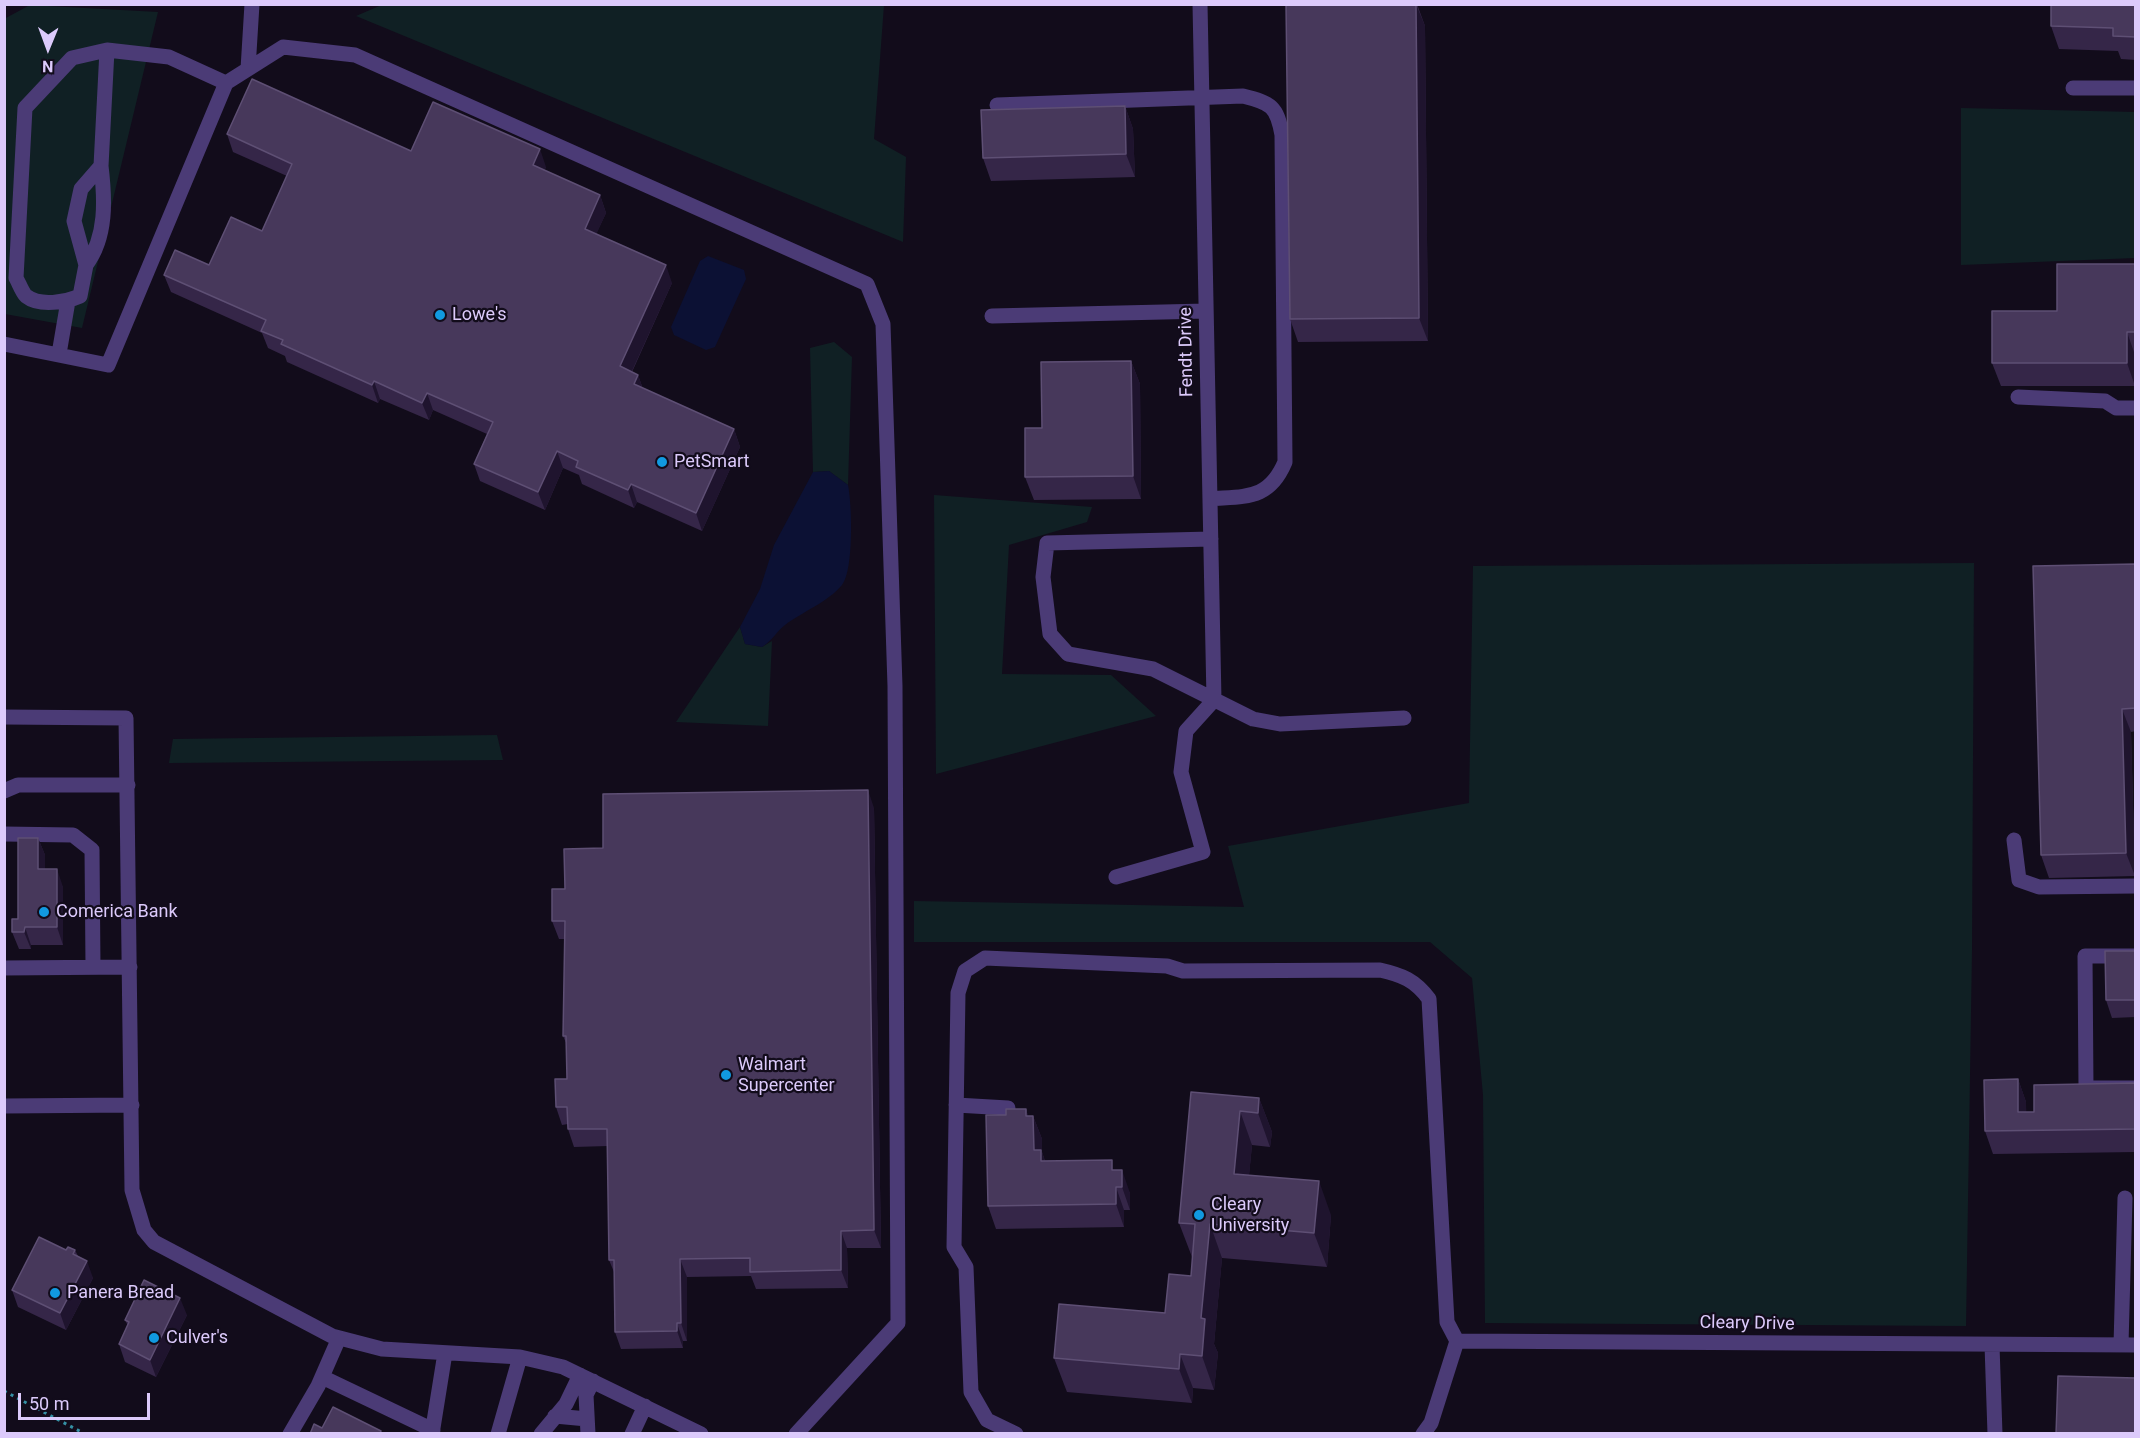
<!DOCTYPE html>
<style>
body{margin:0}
#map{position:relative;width:2140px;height:1438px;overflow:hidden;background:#120c1b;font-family:Roboto,sans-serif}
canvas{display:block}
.frame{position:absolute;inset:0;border:6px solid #dccafb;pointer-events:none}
.north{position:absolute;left:18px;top:18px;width:60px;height:60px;-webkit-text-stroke:4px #120c1b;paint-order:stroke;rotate:181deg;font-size:16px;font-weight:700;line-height:24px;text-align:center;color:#dccafb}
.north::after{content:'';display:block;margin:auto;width:21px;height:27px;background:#dccafb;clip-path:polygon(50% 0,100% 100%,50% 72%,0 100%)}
.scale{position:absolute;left:18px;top:1393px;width:132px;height:27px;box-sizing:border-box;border:3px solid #dccafb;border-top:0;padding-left:8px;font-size:18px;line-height:21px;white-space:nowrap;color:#dccafb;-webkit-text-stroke:4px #120c1b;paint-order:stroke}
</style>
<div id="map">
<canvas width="2140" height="1438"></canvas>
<div class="frame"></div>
<div class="north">N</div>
<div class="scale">50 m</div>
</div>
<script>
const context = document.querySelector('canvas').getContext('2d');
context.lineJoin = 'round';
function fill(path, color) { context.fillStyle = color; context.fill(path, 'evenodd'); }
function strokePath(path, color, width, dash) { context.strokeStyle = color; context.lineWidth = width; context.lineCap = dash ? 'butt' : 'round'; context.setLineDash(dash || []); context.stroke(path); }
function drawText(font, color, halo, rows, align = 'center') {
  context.font = font + ' Roboto,sans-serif'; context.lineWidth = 4.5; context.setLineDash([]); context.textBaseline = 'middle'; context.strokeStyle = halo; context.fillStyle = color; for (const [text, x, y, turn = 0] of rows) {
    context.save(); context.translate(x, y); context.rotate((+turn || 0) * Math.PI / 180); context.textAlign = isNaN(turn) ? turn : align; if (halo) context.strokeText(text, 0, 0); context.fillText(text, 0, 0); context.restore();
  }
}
fill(new Path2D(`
 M 384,4 L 884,5 L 874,139 L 906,157 L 903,242 L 356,16 Z
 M 30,5 L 158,12 L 82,328 L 5,314 L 4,19 Z
 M 1961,108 L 2135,112 L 2135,258 L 1961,265 Z
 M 834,342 L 852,357 L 848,485 L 829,471 L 813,472 L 810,348 Z
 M 934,495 L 1092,507 L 1087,522 L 1009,545 L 1002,674 L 1111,675 L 1156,716 L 936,774 Z
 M 1974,563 L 1972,950 L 1966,1326 L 1485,1323 L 1483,1095 L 1472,978 L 1430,942 L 914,942 L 914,901 L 1244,907 L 1228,846 L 1469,803 L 1473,566 Z
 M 740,627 L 745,644 L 762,647 L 772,641 L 768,726 L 676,722 Z
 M 497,735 L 503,760 L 169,763 L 173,739 Z`), '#102024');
fill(new Path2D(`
 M 708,256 L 744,270 L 746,279 L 715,347 L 706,350 L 674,335 L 671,327 L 700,261 Z
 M 829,471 L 848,485 C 852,504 854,570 842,585 C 828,602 802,612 785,625 C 776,632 772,641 762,647 L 745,644 L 740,627 L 760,589 L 774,545 L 813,472 Z`), '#0c1134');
strokePath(new Path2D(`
 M 4,1391 L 85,1434`), '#3590a4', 3, [3, 4.5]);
strokePath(new Path2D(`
 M 1200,4 L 1214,700
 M 107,50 L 101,166 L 81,189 L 74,221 L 86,265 L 80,296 C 66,302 40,307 26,296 C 22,292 19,283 16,278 L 25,108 L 72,58 L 107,50 L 169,57 L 226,83
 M 248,69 L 252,4
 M 2073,88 L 2136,88
 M 997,105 L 1243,96 C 1271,103 1277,106 1282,135 L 1285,462 C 1269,500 1246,496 1210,499
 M 86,265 C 107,237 105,199 101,166
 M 992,316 L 1206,311
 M 4,344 L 108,365 L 226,83 L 283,47 L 355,55 L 867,284 L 883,324 L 895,686 L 898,1323 L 796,1434
 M 59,354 L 68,301
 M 2018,397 L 2105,401 L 2116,408 L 2136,408
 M 1211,539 L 1047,543 L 1043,577 L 1050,634 L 1068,654 L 1153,669 L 1253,719 L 1280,724 L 1404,718
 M 4,717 L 126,718 L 132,1190 L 144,1230 L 154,1242 L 332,1336 L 382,1349 L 520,1357 L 563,1367 L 701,1434
 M 4,791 L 18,785 L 128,785
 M 4,834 L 73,835 L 92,850 L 93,967
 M 2014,840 L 2019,880 L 2039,887 L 2136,886
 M 1116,877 L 1203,852 L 1181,772 L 1186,731 L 1214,700
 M 2136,956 L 2085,956 L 2086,1088 L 2136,1088
 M 4,968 L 130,967
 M 956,1105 L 1008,1108
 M 4,1106 L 132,1105
 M 1992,1345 L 1995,1434
 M 2121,1345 L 2125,1198
 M 322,1377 L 433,1430
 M 555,1416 L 587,1419
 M 290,1434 L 318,1386 L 339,1338
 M 432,1434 L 445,1353
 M 498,1434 L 520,1357
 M 541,1434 L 566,1404 L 580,1375
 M 588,1434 L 586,1395 L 593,1381
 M 632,1434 L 645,1406
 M 1016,1434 L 987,1420 L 971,1392 L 966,1267 L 954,1247 L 958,993 L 965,971 L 985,958 L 1167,966 L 1183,971 L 1380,970 C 1402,975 1415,980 1429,999 L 1447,1322 L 1457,1341
 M 1423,1434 L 1431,1423 L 1457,1341 L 2136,1345`), '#4b3b76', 15);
fill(new Path2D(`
 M 1286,4 L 1417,4 L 1425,26 L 1428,341 L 1298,342 L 1290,319 Z
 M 2136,4 L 2136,60 L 2121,59 L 2118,51 L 2059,49 L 2051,26 Z
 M 1125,106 L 1133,129 L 1135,177 L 991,181 L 983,158 Z
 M 227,134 L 411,151 L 546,167 L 544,171 L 600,195 L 606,213 L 596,234 L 672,283 L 632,372 L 638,375 L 643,389 L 734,429 L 740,447 L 702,531 L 637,502 L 634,508 L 582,484 L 579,475 L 563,468 L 545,510 L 480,481 L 474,464 L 487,434 L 433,410 L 429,420 L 380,399 L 378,403 L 287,362 L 285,356 L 268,348 L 262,333 L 171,292 L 164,275 L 209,265 L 262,231 L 287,176 L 233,152 Z
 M 2136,264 L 2135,386 L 2001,386 L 1992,363 Z
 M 1131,361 L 1140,384 L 1141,499 L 1034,500 L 1025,477 L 1042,428 Z
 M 2136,564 L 2136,731 L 2131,732 L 2135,876 L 2049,878 L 2041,855 Z
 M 874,808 L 881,1248 L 847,1248 L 848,1288 L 756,1289 L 751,1276 L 687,1277 L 687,1341 L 683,1341 L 683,1348 L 621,1349 L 615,1332 L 614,1272 L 609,1260 L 608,1146 L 574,1147 L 568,1129 L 568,1124 L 562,1125 L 556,1107 L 567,1079 L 567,1045 L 563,1036 L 565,939 L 559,939 L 552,921 L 565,889 L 603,848 Z
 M 38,838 L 45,855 L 45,869 L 63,887 L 63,945 L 31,945 L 31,949 L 19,949 L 12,932 L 18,919 Z
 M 2136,951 L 2136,1017 L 2112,1018 L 2106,1000 Z
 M 2018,1079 L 2026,1102 L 2026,1112 L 2034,1112 L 2136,1083 L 2136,1152 L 1993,1154 L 1985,1131 Z
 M 1191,1092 L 1259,1098 L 1272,1132 L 1270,1147 L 1252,1145 L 1249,1175 L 1331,1215 L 1327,1267 L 1222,1258 L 1214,1344 L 1218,1353 L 1214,1390 L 1193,1388 L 1192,1403 L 1067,1392 L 1054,1358 L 1165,1313 L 1191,1276 L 1193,1257 L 1192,1257 L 1179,1223 Z
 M 1026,1109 L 1028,1116 L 1033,1116 L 1042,1139 L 1042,1152 L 1045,1161 L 1115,1170 L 1130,1193 L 1130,1210 L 1124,1210 L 1124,1227 L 996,1229 L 988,1206 Z
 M 66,1250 L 75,1250 L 78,1256 L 93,1278 L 66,1330 L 18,1307 L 12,1290 Z
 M 187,1315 L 156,1377 L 125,1362 L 119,1344 L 128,1326 L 125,1320 Z`), '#352648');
fill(new Path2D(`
 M 1416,4 L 1425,26 L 1428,341 L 1419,318 Z
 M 1125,106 L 1133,129 L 1135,177 L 1126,154 Z
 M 540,149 L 546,167 L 539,183 L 533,165 Z
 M 600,195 L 606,213 L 591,246 L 585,229 Z
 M 666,265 L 672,283 L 626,384 L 620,366 Z
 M 2127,332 L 2135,355 L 2135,386 L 2127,363 Z
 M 1131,361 L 1140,384 L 1141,499 L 1133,476 Z
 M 638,375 L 644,392 L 634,384 Z
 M 374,381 L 380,399 L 378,403 L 372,385 Z
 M 427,393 L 433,410 L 429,420 L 422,403 Z
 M 734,429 L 740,447 L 702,531 L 696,513 Z
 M 557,451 L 563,468 L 545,510 L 538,492 Z
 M 631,484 L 637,502 L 634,508 L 628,490 Z
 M 2122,709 L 2131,732 L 2135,876 L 2126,853 Z
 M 868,790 L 874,808 L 881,1248 L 874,1230 Z
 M 38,838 L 45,855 L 45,887 L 38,869 Z
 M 57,869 L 63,887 L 63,945 L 57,927 Z
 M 25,927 L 31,945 L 31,949 L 24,932 Z
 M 2018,1079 L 2026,1102 L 2027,1131 L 2018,1112 Z
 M 1259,1098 L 1272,1132 L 1270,1147 L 1258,1113 Z
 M 1026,1109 L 1033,1131 L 1033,1116 L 1042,1139 L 1042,1152 L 1049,1173 L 1034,1150 L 1026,1116 Z
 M 1240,1111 L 1252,1145 L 1246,1208 L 1234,1174 Z
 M 1122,1170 L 1130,1193 L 1130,1210 L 1122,1187 Z
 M 1319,1181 L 1331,1215 L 1327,1267 L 1314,1233 Z
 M 1116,1187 L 1124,1210 L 1124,1227 L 1116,1204 Z
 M 1210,1224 L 1222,1258 L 1214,1344 L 1218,1353 L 1214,1390 L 1202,1356 L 1201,1318 Z
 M 841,1231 L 847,1248 L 848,1288 L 841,1270 Z
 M 680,1259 L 687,1277 L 687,1341 L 681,1323 Z
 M 87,1261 L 93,1278 L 66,1330 L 60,1313 Z
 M 180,1298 L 187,1315 L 156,1377 L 150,1360 Z
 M 677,1323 L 683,1341 L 683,1348 L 677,1331 Z
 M 1180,1354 L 1193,1388 L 1192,1403 L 1179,1369 Z`), '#1f142e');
const building = new Path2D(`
 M 1286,4 L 1416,4 L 1419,318 L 1290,319 Z
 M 2051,4 L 2136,4 L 2136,37 L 2113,36 L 2113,28 L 2051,26 Z
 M 252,79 L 411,151 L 433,102 L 540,149 L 533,165 L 600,195 L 585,229 L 666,265 L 620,366 L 638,375 L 634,384 L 734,429 L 696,513 L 631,484 L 628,490 L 576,467 L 578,461 L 557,451 L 538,492 L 474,464 L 493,422 L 427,393 L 422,403 L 374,381 L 372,385 L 281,344 L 283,340 L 261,331 L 266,320 L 164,275 L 175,250 L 209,265 L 231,217 L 262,231 L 292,164 L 227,134 Z
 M 1125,106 L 1126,154 L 983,158 L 981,110 Z
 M 2057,264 L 2136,264 L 2136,332 L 2127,332 L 2127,363 L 1992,363 L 1992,311 L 2057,311 Z
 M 1131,361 L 1133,476 L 1025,477 L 1025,428 L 1042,428 L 1041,362 Z
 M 2136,564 L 2136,708 L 2122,709 L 2126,853 L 2041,855 L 2033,566 Z
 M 868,790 L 874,1230 L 841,1231 L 841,1270 L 750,1272 L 750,1258 L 680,1259 L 681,1323 L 677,1323 L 677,1331 L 615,1332 L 614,1260 L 609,1260 L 607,1129 L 568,1129 L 567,1107 L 556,1107 L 555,1079 L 567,1079 L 566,1036 L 563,1036 L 565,921 L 552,921 L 552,889 L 565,889 L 564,849 L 603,848 L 603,794 Z
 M 18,838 L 38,838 L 38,869 L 57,869 L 57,927 L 25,927 L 24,932 L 12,932 L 12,919 L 18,919 Z
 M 2105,951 L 2136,951 L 2136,1000 L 2106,1000 Z
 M 2018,1079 L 2018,1112 L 2034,1112 L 2034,1085 L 2136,1083 L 2136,1129 L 1985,1131 L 1984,1080 Z
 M 1191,1092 L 1259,1098 L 1258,1113 L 1240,1111 L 1234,1174 L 1319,1181 L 1314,1233 L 1210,1224 L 1201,1318 L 1205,1319 L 1202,1356 L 1180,1354 L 1179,1369 L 1054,1358 L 1059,1304 L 1165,1313 L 1169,1274 L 1191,1276 L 1195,1224 L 1179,1223 Z
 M 1006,1109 L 1026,1109 L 1026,1116 L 1033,1116 L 1034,1150 L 1041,1150 L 1041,1161 L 1112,1160 L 1112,1170 L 1122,1170 L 1122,1187 L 1116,1187 L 1116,1204 L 988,1206 L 986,1115 L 1006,1115 Z
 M 39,1237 L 66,1250 L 68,1247 L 75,1250 L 73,1254 L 87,1261 L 60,1313 L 12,1290 Z
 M 144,1280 L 180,1298 L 150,1360 L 119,1344 L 129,1322 L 125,1320 Z
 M 2058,1376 L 2136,1378 L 2136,1434 L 2056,1434 Z
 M 333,1407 L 381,1431 L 380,1434 L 310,1434 L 314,1424 L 322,1428 Z`);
fill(building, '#47385b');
strokePath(building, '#5e4f74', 1.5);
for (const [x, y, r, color] of [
 [440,315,6,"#1199e0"],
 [662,462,6,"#1199e0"],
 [44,912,6,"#1199e0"],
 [726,1075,6,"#1199e0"],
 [1199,1215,6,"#1199e0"],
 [55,1293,6,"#1199e0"],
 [154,1338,6,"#1199e0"]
]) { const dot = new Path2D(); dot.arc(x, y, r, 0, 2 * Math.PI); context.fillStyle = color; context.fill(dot); strokePath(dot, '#120c1b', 2); }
drawText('18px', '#dccafb', '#120c1b', [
 ["Lowe's",452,315],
 ["PetSmart",674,462],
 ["Comerica Bank",56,912],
 ["Walmart",738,1065],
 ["Supercenter",738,1086],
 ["Cleary",1211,1205],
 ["University",1211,1226],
 ["Panera Bread",67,1293],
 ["Culver's",166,1338]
], 'left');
drawText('18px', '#dccafb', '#120c1b', [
 ["Fendt Drive",1187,352,-91],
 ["Cleary Drive",1747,1324,1]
]);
</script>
